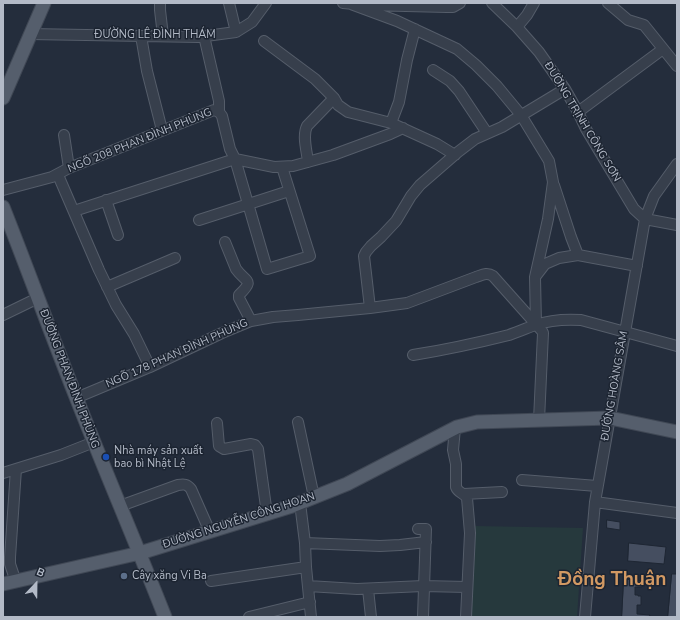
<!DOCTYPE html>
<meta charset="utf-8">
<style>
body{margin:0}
#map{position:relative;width:680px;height:620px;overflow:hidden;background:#242d3c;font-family:"Nunito Sans",sans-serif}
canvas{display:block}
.frame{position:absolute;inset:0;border:4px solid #b3bac7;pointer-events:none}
.north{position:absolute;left:16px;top:564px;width:40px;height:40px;-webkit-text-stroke:3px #1c2431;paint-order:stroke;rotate:22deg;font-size:11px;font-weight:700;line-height:16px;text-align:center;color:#b3bac7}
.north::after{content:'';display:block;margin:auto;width:14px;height:18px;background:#b3bac7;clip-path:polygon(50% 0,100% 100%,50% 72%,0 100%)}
</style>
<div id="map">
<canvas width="680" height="620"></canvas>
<div class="frame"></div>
<div class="north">B</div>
</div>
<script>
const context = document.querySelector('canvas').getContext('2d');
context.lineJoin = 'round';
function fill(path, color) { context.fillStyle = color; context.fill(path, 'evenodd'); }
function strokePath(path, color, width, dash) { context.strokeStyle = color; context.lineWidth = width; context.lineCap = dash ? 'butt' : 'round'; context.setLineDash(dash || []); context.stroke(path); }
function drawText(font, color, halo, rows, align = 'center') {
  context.font = font + ' "Nunito Sans",sans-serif'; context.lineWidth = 3; context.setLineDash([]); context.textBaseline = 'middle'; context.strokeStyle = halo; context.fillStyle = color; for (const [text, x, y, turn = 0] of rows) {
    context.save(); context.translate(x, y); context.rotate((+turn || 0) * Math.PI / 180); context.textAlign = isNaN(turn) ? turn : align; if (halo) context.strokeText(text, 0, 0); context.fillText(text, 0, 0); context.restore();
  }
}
fill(new Path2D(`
 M 475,526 L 583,528 L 577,617 L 469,617 Z`), '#26393d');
const building = new Path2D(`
 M 607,520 L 620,522 L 620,530 L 607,528 Z
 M 629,543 L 666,547 L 664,564 L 628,561 Z
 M 672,574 L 677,574 L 677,617 L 668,617 Z
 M 624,579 L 643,581 L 642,587 L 635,587 L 635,595 L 638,595 L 638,596 L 641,596 L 641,605 L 637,605 L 637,614 L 650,615 L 649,617 L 622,617 Z`);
fill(building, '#454e60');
strokePath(building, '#1e2633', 1);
const minor = new Path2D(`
 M 160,3 L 160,10 L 163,36
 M 229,3 L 236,32
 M 343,3 L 365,5 L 447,7 L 453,7 L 460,3
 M 492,3 L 517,27 L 539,52 L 565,89 L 578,112 L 586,129 L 634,209 L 645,219 L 677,225
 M 608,3 L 628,20 L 644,25 L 677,66
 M 351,4 L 397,21 L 457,49 L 476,65 L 497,86 L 521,115 L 549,161 L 553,182 L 548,219 L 535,277
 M 517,27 L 527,15 L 534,3
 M 30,34 L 198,37 L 236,32 L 252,22 L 266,3
 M 141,36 L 147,71 L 162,130
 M 204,36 L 219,101 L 219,112
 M 264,41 L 315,79 L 334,98 L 338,105 L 348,112 L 391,123 L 437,144 L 455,155
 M 433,70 L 450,81 L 459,91 L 487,133
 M 578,112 L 663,49
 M 391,123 L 399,102 L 407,60 L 415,29
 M 64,135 L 69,168
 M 308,162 C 307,151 302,136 307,126 L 334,98
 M 58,175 L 99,270 L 116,305 L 134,334 L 150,367
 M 554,185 L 571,237 L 578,255
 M 3,190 L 52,177 L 69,168 L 214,110 L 219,112 L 222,116 L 230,149 L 235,159 L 274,167 L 293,166 L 333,155 L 390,134 L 403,128
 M 106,200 L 118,235
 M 74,211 L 235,159 L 267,269 L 310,256 L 282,167
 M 199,220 L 289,191
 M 225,242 L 236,269 C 246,283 255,279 239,295 L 239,298 L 251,321
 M 107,287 L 175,258
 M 370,308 L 407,303 L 476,277 C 482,275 487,272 493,276 L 542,331 L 543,333 L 539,420
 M 3,315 L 38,298
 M 536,324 L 535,277 L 545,264 L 559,258 L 578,255 L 637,266
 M 413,355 C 445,350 477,343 509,335 C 518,332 527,328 535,325 C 550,320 566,319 581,320 L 677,346
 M 76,398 L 150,367 L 222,333 L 251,321 L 273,317 L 298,315 L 370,308 L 364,256 L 366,252 L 371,246 L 381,237 L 396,221 L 411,196 L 420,185 L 458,152 L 475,139 L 502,127 L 565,89
 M 298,422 L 314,497
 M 217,423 L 219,446 L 224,449 L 251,444 L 255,445 L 258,449 L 267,514
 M 455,428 L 453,450 L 456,464 L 456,487 C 458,493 464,493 467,498 L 470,533 L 466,617
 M 16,469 L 10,557 L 10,564 L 16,582
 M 3,473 L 61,455 L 94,442
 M 522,480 L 597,486
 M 464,494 L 502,492
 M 595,502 L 677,513
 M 300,503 L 305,543 L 306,567 L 311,617
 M 120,506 L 178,485 C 184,484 187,484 191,489 L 210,532
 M 418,529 L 426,529 L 423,617
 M 305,543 L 380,546 L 400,545 L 426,542
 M 211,581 L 306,567
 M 308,586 L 357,589 L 423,586 L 467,587
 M 368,589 L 371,617
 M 249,617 L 310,602
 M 585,617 L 595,502 L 645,219 L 654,196 L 677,164`);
const major = new Path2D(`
 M 3,98 L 44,3
 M 3,207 C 28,270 51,334 76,397 C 105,471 136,543 165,617
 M 3,584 L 140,553 L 292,506 L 347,484 L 457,427 L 477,422 L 610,418 L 677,432`);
strokePath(minor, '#555d6a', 12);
strokePath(major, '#404855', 15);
strokePath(minor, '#373f4c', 10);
strokePath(major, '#555e6c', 13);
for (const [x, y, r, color] of [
 [106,457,4,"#1a4fb4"],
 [124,576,4,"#5c6f8a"]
]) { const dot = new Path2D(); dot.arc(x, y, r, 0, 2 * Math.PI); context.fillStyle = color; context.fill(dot); strokePath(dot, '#1c2431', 1.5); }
drawText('11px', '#b3bac7', '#1c2431', [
 ["ĐƯỜNG LÊ ĐÌNH THÁM",155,35],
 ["ĐƯỜNG TRỊNH CÔNG SƠN",582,122,59],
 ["NGÕ 208 PHAN ĐÌNH PHÙNG",140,141,-22],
 ["NGÕ 178 PHAN ĐÌNH PHÙNG",177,354,-24],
 ["ĐƯỜNG PHAN ĐÌNH PHÙNG",69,379,69],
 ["ĐƯỜNG HOÀNG SÂM",615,386,-80],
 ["ĐƯỜNG NGUYỄN CÔNG HOAN",239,521,-18]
]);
drawText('11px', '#b3bac7', '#1c2431', [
 ["Nhà máy sản xuất",114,451],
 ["bao bì Nhật Lệ",114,464],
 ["Cây xăng Vi Ba",132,576]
], 'left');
drawText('bold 19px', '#d29963', '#1c2431', [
 ["Đồng Thuận",612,580]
]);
</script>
